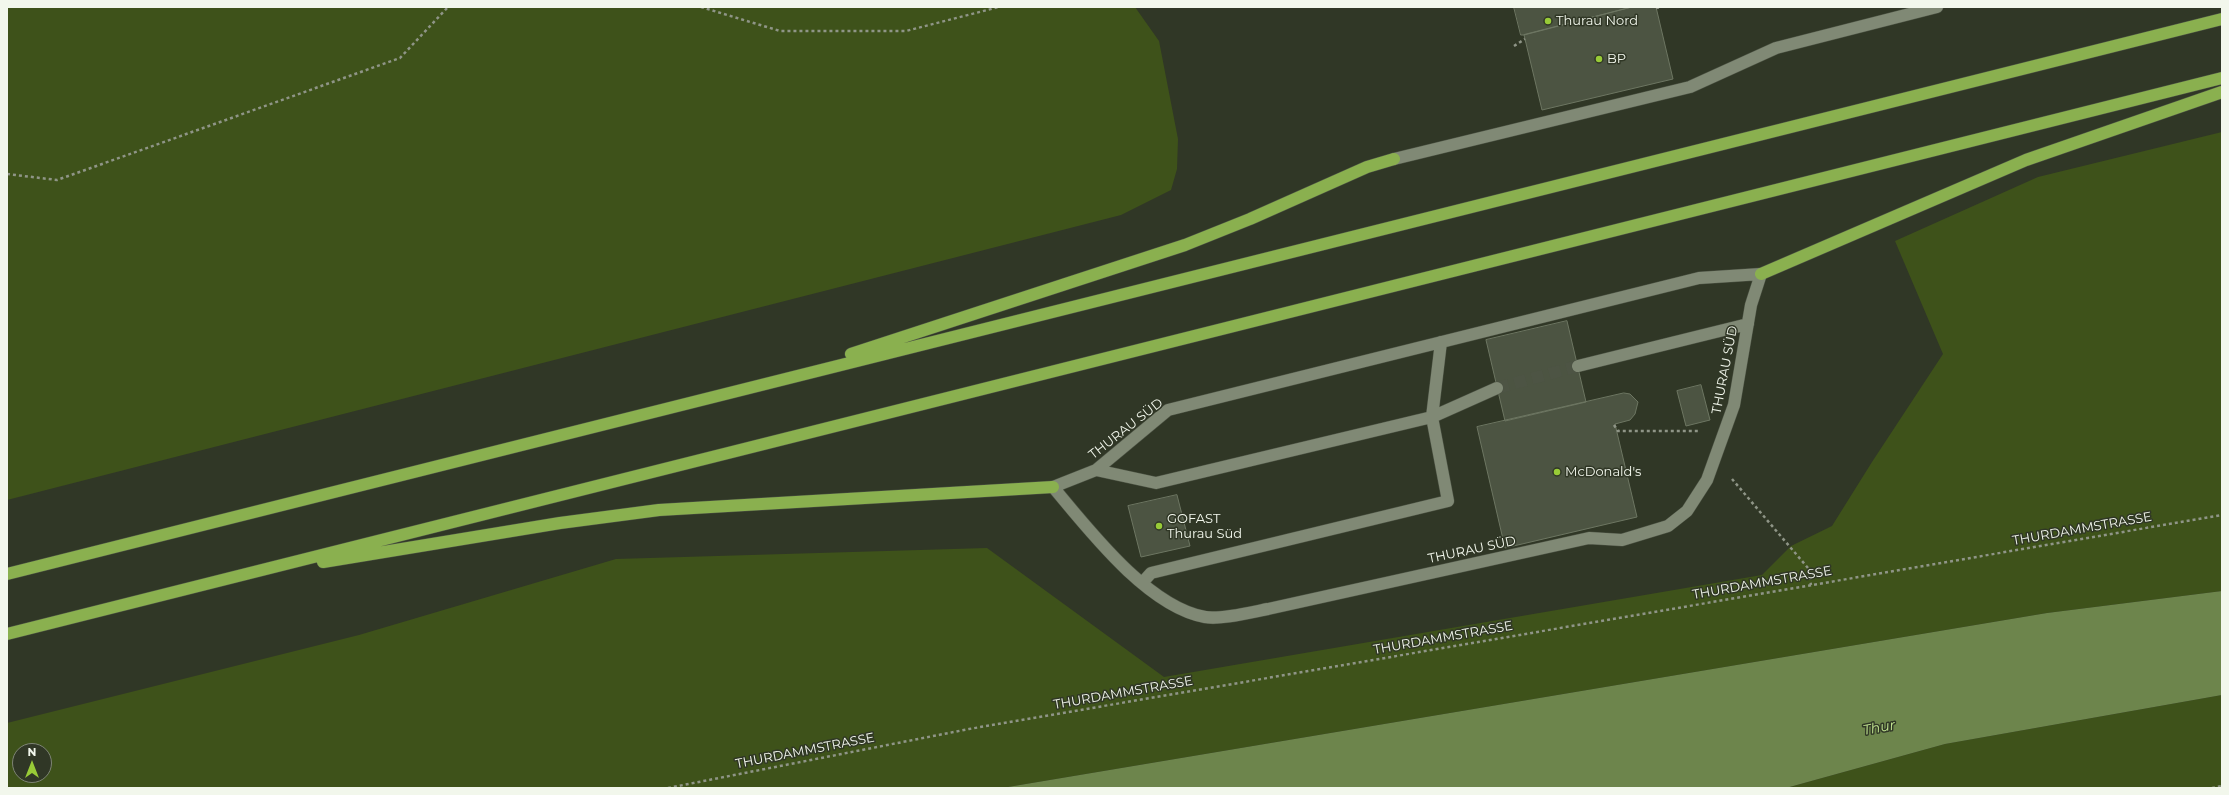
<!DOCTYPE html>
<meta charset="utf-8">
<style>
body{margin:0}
#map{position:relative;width:2229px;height:795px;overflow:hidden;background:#303726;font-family:Montserrat,sans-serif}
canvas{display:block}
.frame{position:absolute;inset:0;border:8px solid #f2f7ec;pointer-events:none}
.north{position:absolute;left:12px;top:743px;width:40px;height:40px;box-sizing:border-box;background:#303726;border:1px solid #7e8475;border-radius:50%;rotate:0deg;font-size:11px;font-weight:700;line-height:16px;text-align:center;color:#f2f7ec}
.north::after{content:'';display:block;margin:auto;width:14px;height:18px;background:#98cb37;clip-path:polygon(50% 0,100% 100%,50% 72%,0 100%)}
</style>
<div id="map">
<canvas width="2229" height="795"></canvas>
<div class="frame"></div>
<div class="north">N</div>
</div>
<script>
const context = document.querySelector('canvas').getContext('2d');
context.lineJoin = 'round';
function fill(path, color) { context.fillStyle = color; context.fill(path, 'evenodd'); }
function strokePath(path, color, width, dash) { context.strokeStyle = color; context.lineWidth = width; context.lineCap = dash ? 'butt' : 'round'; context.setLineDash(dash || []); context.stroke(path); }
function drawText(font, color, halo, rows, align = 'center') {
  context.font = font + ' Montserrat,sans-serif'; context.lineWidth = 3; context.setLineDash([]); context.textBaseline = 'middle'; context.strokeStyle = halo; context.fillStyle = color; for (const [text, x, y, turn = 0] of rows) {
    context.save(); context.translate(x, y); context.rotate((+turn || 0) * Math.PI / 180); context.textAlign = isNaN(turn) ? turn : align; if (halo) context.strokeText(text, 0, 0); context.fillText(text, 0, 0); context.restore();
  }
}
fill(new Path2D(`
 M 7,7 L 1135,7 L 1159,41 L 1178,139 L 1177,169 L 1171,190 L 1121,215 L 7,500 Z
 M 2222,132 L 2222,591 L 2047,613 L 1002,788 L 7,788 L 7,723 L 359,635 L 616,559 L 987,548 L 1164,677 L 1762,575 L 1791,546 L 1832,526 L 1872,462 L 1943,354 L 1895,241 L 2038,177 ZM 20,751 L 44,751 L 44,775 L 20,775 Z
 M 2222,695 L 2222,788 L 1786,788 L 1945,744 Z`), '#3e521a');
fill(new Path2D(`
 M 2222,591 L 2222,695 L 1945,744 L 1786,788 L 1002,788 L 2047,613 Z`), '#6d854c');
const building = new Path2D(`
 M 1514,7 L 1632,7 L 1524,35 L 1521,35 Z
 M 1632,7 L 1656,7 L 1673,79 L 1542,110 L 1524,35 Z
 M 1567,321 L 1586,402 L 1505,421 L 1486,340 Z
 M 1701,385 L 1710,420 L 1686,426 L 1677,391 Z
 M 1624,393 L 1630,394 L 1638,402 L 1635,414 L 1630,420 L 1615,424 L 1637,517 L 1505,548 L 1477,427 Z
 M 1177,495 L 1190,546 L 1141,557 L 1128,506 Z`);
fill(building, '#4c5442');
strokePath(building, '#6d7662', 1);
strokePath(new Path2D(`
 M 1497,388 L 1578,366`), '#4d5444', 12, [12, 6]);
const minor = new Path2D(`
 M 1394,159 L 1690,87 L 1776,48 L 1937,7
 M 1761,274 L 1751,305 L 1734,405 L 1707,480 L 1687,511 L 1668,526 L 1622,540 L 1589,538 L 1268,609 C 1252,612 1220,620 1205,617 C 1148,607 1089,530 1053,487 L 1096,470 L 1168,410 L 1699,278 Z
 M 1578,366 L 1748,324
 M 1096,470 L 1156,483 L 1432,417 L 1441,342
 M 1142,583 L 1151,573 L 1448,501 L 1432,417 L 1497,388`);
const highway = new Path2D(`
 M 1761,274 L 2026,160 L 2222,92
 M 851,354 L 1185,245 L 1250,219 L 1367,167 L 1394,159
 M 323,562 L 560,523 L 659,510 L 1053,487
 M 7,574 L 2222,19
 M 7,634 L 2222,78`);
strokePath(minor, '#4c5344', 13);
strokePath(highway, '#4c5344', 13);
strokePath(new Path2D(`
 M 701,7 L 780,31 L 906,31 L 999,7
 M 1656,8 L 1661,7
 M 1514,46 L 1525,39
 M 7,174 L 57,180 L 400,58 L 448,7
 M 1614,425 L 1618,431 L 1700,431
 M 1732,479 L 1808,568 L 1811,585
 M 668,788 L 969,729 L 2222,515
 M 2212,788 L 2222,786`), '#8f9587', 2.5, [3, 3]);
strokePath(minor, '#808975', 12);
strokePath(highway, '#8ab04f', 12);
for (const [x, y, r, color] of [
 [1548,21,4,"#98cb37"],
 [1599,59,4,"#98cb37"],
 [1557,472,4,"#98cb37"],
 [1159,526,4,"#98cb37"]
]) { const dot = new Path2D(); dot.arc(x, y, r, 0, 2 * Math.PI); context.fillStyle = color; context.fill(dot); strokePath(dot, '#303726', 1.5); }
drawText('13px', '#f2f7ec', '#303726', [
 ["Thurau Nord",1556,21],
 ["BP",1607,59],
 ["McDonald's",1565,472],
 ["GOFAST",1167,519],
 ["Thurau Süd",1167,534]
], 'left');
drawText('13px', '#f2f7ec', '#303726', [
 ["THURAU SÜD",1725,370,-79],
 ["THURAU SÜD",1126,429,-38],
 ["THURDAMMSTRASSE",2082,529,-10],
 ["THURAU SÜD",1472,550,-12],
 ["THURDAMMSTRASSE",1762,583,-10],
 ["THURDAMMSTRASSE",1443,638,-10],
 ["THURDAMMSTRASSE",1123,693,-10],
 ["THURDAMMSTRASSE",805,751,-11]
]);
drawText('italic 14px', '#c2e591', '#303726', [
 ["Thur",1879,728,-10]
]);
</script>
